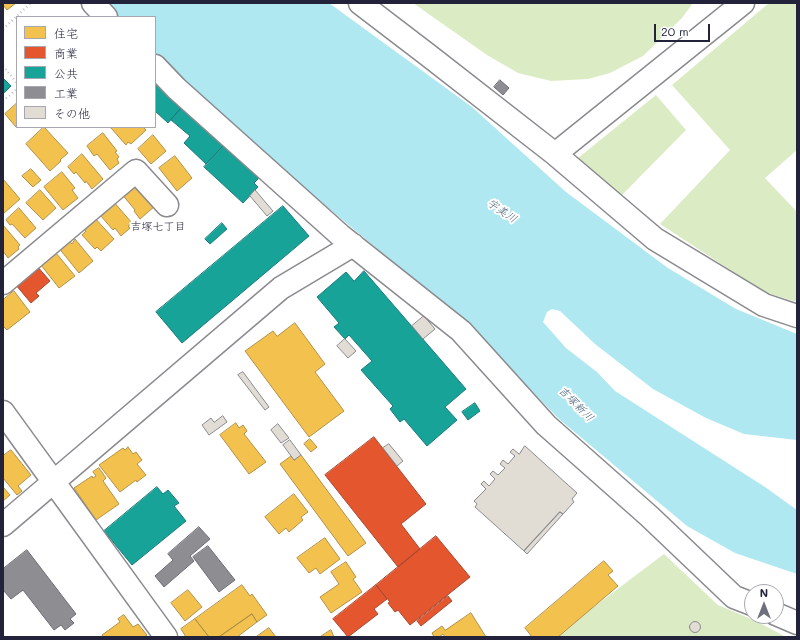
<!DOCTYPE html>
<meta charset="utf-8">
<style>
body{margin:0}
#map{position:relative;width:800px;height:640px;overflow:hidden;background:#fff;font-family:Mali,"Klee One",sans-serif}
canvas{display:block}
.frame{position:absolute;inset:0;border:4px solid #22223b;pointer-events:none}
.legend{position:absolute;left:16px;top:16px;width:140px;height:112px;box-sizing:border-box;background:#fff;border:1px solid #a7a7b1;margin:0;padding:5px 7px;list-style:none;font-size:12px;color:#22223b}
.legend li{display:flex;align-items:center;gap:8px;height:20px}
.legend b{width:20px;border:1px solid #a7a7b1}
.north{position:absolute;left:744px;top:584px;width:40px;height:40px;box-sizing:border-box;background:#fff;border:1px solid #a7a7b1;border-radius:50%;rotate:0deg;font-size:11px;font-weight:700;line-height:16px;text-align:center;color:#22223b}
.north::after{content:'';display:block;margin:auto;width:14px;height:18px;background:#6f6f80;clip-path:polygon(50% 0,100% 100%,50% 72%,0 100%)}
.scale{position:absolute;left:654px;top:24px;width:56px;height:18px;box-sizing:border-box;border:2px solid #22223b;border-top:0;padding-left:5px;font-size:12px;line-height:14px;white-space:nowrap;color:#22223b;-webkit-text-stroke:3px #fff;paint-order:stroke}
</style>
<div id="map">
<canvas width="800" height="640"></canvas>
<div class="frame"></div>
<ul class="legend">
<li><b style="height:11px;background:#f2c14e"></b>住宅</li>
<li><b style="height:11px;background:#e4572e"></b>商業</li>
<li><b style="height:11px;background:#17a398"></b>公共</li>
<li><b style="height:11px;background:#8d8d92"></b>工業</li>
<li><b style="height:11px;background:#e2ddd4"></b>その他</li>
</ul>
<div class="north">N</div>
<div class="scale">20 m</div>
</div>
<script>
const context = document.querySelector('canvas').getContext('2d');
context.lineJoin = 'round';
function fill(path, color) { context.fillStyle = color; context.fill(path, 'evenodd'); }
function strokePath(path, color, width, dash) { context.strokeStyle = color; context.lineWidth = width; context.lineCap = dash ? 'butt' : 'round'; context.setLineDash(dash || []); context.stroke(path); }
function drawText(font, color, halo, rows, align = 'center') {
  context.font = font + ' Mali,"Klee One",sans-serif'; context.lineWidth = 4; context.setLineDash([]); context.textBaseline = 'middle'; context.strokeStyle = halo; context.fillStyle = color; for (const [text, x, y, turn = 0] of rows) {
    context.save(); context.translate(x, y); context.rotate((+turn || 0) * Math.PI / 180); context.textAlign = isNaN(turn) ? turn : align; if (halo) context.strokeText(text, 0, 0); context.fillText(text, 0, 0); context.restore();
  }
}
fill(new Path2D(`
 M 413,3 L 693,3 L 682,18 L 643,56 L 610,73 L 588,79 L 551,81 L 518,73 L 487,55 Z
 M 769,3 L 797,3 L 797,150 L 765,178 L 797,212 L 797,302 L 764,292 L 660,224 L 730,150 L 672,85 Z
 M 656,95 L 686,130 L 622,195 L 578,158 Z
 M 664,554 L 718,605 L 756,621 L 786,637 L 554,637 Z`), '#dbecc5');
fill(new Path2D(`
 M 103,3 L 329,3 L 472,107 L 566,192 L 668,268 L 736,309 L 797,334 L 797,440 L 744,434 L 706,418 L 653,389 L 595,344 L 560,311 L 552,309 L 547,312 L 543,322 L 566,348 L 597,372 L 615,391 L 765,487 L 797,510 L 797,574 L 735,553 L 687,526 L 559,419 L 466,323 L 247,140 L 155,53 L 155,17 L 118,17 Z`), '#b0e8f1');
const homes = new Path2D(`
 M 3,3 L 16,3 L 7,10 L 3,5 Z
 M 17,103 L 17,126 L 16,127 L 5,114 Z
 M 44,127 L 68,153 L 60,160 L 61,161 L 50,171 L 26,144 Z
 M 112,127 L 143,127 L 146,130 L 131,144 L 128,142 L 126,145 L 111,128 Z
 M 103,133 L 117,151 L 115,152 L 119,157 L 117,159 L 119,163 L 110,170 L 97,154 L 94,156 L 87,146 Z
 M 153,135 L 166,151 L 151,164 L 138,149 Z
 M 82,154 L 103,179 L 92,189 L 86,181 L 85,183 L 76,172 L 74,174 L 68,167 Z
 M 175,156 L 192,178 L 177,191 L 159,168 Z
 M 31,169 L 41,180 L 33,187 L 22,176 Z
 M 62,172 L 75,188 L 72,190 L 78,198 L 63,210 L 44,187 Z
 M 3,179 L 20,199 L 3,214 Z
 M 133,182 L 155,206 L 140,219 L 134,211 L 135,210 L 121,193 Z
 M 40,190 L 56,208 L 43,220 L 26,203 Z
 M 113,201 L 132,223 L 128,226 L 130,228 L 121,236 L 115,228 L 113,230 L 101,216 L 107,211 L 104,208 Z
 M 19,208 L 36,228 L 25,238 L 12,224 L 10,225 L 6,220 Z
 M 92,215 L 114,239 L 101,251 L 97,247 L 95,249 L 82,235 L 86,231 L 81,225 Z
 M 3,225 L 20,245 L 18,247 L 19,249 L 8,258 L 3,251 Z
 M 68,239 L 72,244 L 75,239 L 93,261 L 79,273 L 58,247 Z
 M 56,253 L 75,276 L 59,288 L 41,265 Z
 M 14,291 L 30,312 L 7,330 L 3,326 L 3,300 Z
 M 295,323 L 325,364 L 315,372 L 344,411 L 309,437 L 245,351 L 273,331 L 277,336 Z
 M 236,423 L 239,428 L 243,425 L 247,431 L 244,434 L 266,462 L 249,474 L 220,435 Z
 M 310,439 L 317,447 L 311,452 L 304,444 Z
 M 128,447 L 133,454 L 136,452 L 142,460 L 137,464 L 146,475 L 137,482 L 136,480 L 120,492 L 99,465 L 123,448 L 125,450 Z
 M 11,450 L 31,475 L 18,486 L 22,491 L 17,495 L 3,478 L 3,456 Z
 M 301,455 L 366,543 L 348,556 L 280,464 L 291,456 L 294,460 Z
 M 99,468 L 106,478 L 103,481 L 119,504 L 96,520 L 74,488 L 92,476 L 93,478 L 96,476 L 93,472 Z
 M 3,487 L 10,495 L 3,501 Z
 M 294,494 L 308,512 L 301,517 L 303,520 L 289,532 L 286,528 L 279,534 L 265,517 Z
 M 325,538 L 340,559 L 320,574 L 316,568 L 309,573 L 297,558 Z
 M 604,561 L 613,571 L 608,575 L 618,586 L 558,637 L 532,637 L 525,628 Z
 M 346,562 L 356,577 L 353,579 L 362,592 L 331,613 L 320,597 L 339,584 L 331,572 Z
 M 242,585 L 250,596 L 252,594 L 267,615 L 257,622 L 252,614 L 219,637 L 209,637 L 195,619 Z
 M 188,590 L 202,607 L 185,621 L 171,603 Z
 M 471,613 L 486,637 L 445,637 L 443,634 L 439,637 L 434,637 L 432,633 L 442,626 L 445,630 Z
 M 252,614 L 257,622 L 237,637 L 219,637 Z
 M 124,615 L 133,627 L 138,624 L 147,635 L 144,637 L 103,637 L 102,635 L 120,622 L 118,619 Z
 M 195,619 L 209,637 L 186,637 L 181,629 Z
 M 269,628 L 276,637 L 256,637 Z
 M 331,630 L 334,637 L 320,637 Z`);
fill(homes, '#f2c14e');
strokePath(homes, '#b49148', 1);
const shops = new Path2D(`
 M 36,265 L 50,281 L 36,293 L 39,296 L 31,303 L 15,284 Z
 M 374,437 L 426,504 L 401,524 L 420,549 L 398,567 L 325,475 Z
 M 436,536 L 470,577 L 410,625 L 398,610 L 395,612 L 388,603 L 390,602 L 376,585 Z
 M 376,585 L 387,599 L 374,609 L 378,614 L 348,637 L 333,619 Z
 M 448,596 L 452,601 L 421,626 L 417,621 Z`);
fill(shops, '#e4572e');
strokePath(shops, '#aa4732', 1);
const public = new Path2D(`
 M 3,78 L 11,86 L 3,94 Z
 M 155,78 L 184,105 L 168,123 L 155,111 Z
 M 184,105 L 227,142 L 206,164 L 184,143 L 190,136 L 171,120 Z
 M 228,141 L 264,173 L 254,183 L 258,187 L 243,203 L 204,167 Z
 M 283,206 L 309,236 L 182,343 L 156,312 Z
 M 222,223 L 227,229 L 210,244 L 205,239 Z
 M 364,271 L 466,389 L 445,407 L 457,420 L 427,446 L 404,419 L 400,422 L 390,409 L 393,406 L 361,370 L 372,361 L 349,335 L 345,339 L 334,327 L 339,323 L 317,297 L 346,272 L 354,281 Z
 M 475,403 L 480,411 L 468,420 L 462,412 Z
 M 157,487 L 163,494 L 168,490 L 179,503 L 174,506 L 186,521 L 132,565 L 104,531 Z`);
fill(public, '#17a398');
strokePath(public, '#1a7c7c', 1);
const industry = new Path2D(`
 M 500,80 L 509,88 L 503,95 L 494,87 Z
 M 199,527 L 210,539 L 190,556 L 194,561 L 164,587 L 155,576 L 173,560 L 168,554 Z
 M 208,546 L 235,580 L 219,592 L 193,557 Z
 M 27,550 L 76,614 L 70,619 L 74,623 L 65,630 L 61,625 L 54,630 L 23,590 L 11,599 L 3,590 L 3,569 Z`);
fill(industry, '#8d8d92');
strokePath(industry, '#6d6d78', 1);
const building = new Path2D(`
 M 255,190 L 273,211 L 267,216 L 250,196 Z
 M 424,316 L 435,329 L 423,339 L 412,326 Z
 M 345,339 L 356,351 L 348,358 L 337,346 Z
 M 243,372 L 269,407 L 265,410 L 238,375 Z
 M 223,416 L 227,422 L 209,435 L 202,425 L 211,418 L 214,422 Z
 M 278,424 L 289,438 L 281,443 L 271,430 Z
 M 290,440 L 301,455 L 294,460 L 283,445 Z
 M 389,444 L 403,461 L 397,466 L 383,448 Z
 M 525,446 L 577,493 L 572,499 L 574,502 L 563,514 L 560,512 L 524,551 L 475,507 L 477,504 L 474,501 L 486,489 L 481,484 L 484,481 L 489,486 L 495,479 L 490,474 L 493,471 L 498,475 L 505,468 L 500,464 L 503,460 L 508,464 L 515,456 L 510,452 L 513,449 L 519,454 Z
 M 560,512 L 563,514 L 527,554 L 524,551 Z
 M689.5 627a5.5 5.5 0 1 1 11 0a5.5 5.5 0 1 1-11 0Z`);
fill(building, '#e2ddd4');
strokePath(building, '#8a8a8f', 1);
const street = new Path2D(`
 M 93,3 L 106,17
 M 360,3 L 428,55 L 555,154 L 655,239 L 764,305 L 797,316
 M 155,66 L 176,88 L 340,235 L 461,331 L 546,425 L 649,516 L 734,597 L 752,604
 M 555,154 L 743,3
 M 3,283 L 136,171 L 167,205
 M 3,412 L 166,637
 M 3,525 L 281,288 L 353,245
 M 776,614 L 797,623`);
strokePath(street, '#8a8a8f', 25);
strokePath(new Path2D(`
 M 3,29 L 31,3
 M 3,66 L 17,83
 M 3,101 L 17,89`), '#c2c2c4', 2.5, [1, 3]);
strokePath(street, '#fff', 22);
drawText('italic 11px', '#425a70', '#fff', [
 ["宇美川",502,211,34],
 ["吉塚新川",576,404,45]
]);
drawText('11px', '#22223b', '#fff', [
 ["吉塚七丁目",158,227]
]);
</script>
